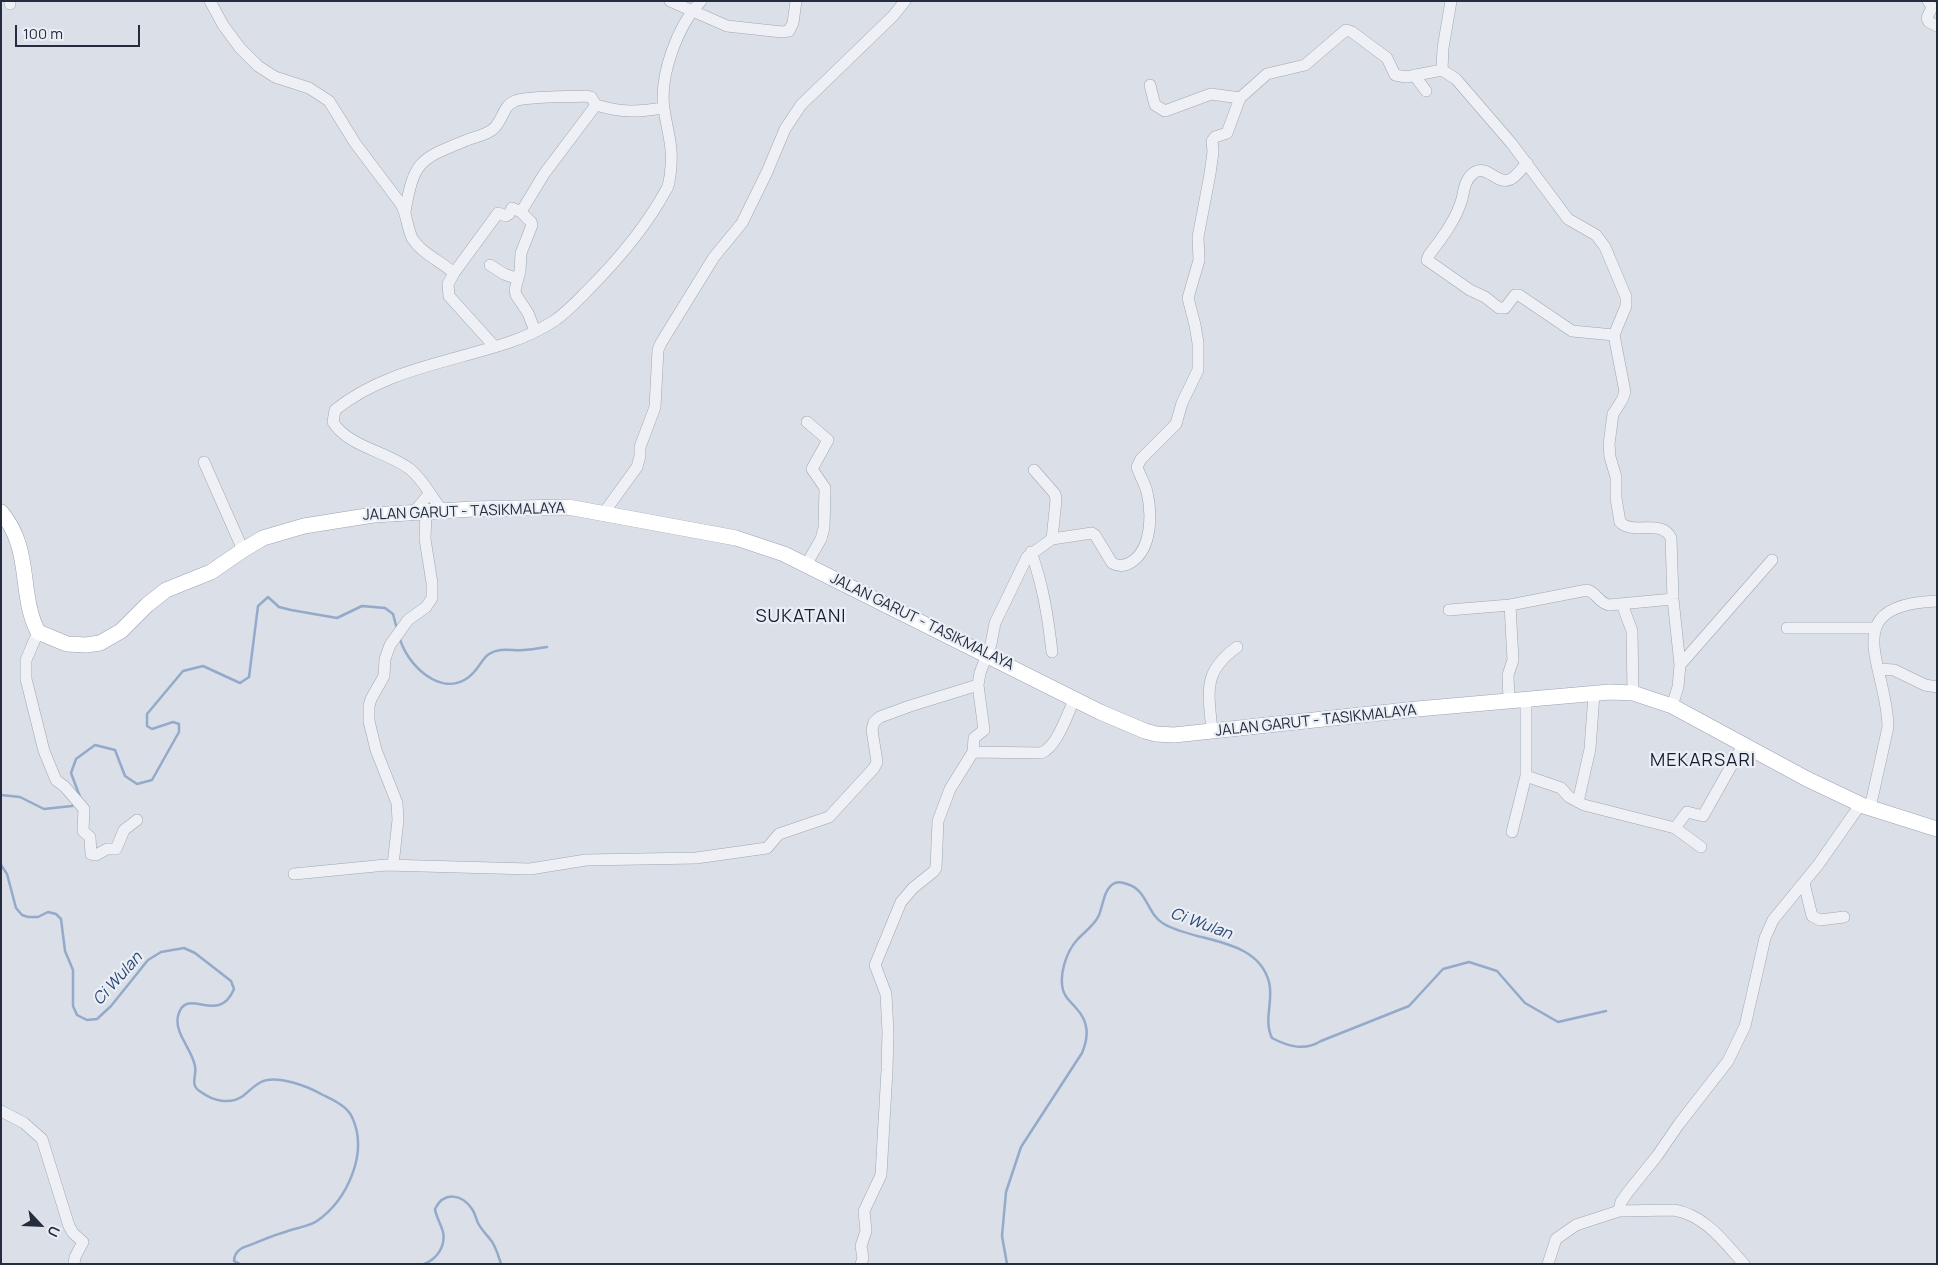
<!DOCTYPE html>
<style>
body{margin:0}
#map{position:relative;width:1938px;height:1265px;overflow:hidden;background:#dbdfe7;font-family:Manrope,sans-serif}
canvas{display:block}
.frame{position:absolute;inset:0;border:2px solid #242c3e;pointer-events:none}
.north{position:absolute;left:15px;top:1200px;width:50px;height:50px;-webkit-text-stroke:4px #eaeef5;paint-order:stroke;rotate:115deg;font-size:14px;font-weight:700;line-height:20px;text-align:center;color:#242c3e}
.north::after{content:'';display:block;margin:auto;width:18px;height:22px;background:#242c3e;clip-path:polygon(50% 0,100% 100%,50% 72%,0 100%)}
.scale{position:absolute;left:15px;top:25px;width:125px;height:22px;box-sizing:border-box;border:2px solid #242c3e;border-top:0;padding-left:6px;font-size:15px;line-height:18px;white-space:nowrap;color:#242c3e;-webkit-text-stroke:4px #eaeef5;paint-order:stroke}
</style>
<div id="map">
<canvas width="1938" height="1265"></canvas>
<div class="frame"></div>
<div class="north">U</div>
<div class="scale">100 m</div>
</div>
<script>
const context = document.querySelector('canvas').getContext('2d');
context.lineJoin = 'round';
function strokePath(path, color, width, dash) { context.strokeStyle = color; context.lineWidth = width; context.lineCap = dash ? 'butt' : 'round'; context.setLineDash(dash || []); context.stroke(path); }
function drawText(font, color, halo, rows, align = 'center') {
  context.font = font + ' Manrope,sans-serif'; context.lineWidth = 4.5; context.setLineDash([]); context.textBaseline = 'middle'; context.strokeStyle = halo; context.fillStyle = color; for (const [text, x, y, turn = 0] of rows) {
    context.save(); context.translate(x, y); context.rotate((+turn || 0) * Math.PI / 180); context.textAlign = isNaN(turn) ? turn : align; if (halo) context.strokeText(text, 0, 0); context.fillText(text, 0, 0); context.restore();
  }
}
strokePath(new Path2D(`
 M 400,639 C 407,664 439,696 466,679 C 478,672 481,659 489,654 C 500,647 512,651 524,650 C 531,650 539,648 547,647
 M 1,795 L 20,797 L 44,809 L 72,806 L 75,803
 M 80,797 L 71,773 L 76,759 L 95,745 L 115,750 L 125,776 L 137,784 L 152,780 L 179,732 L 179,724 L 173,722 L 152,729 L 147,726 L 147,714 L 183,671 L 203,666 L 240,683 L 249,677 L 258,606 L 268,597 L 279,607 L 291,610 L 337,618 L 362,606 L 385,608 L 393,614 L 397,629
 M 1,865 L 7,874 L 16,908 L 22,915 L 28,917 L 38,917 L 48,912 L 56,914 L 61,919 L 65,951 L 73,970 L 73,1006 L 77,1015 L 87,1020 L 97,1019 L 111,1006 L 148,960 L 161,952 L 184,948 L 195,953 L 231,981 L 234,989 C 218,1027 186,984 178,1016 C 174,1033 192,1049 195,1066 C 197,1077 189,1085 201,1092 C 213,1101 230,1105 243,1096 C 249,1091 255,1085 261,1082 C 277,1074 309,1087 323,1095 C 333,1100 347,1106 352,1117 C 369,1153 347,1200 317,1221 C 308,1227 295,1228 285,1232 C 270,1236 257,1243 242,1248 C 237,1251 234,1255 234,1261 L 240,1264
 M 424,1264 C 437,1259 446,1246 443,1232 C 441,1224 436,1217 435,1209 C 444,1191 462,1194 472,1209 C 475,1213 476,1219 478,1223 C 481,1229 486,1234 490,1239 C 496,1246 498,1255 501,1264
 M 1007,1264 L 1002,1236 L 1006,1192 L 1021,1147 L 1082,1053 C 1089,1036 1089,1022 1076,1008 C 1071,1002 1065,998 1063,990 C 1059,975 1066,952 1077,940 C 1084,932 1095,925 1099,915 C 1103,905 1104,890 1113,884 C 1117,881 1122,882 1127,884 C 1148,890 1147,915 1164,924 C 1197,943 1257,937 1269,982 C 1274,1000 1263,1020 1272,1038 C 1289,1047 1305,1051 1321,1041 L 1409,1006 L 1443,969 L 1469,962 L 1497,971 L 1525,1003 L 1558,1022 L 1606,1011`), '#93aaca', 2.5);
const minor = new Path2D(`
 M 210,1 L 223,25 L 240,48 L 258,66 L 275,77 L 309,88 L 329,101 L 355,143 L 401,204 C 407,215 407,227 412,238 C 421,253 442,262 454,273 L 448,284 L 449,296 L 494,346
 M 670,1 L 727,26 L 782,32 L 789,31 L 793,23 L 796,1
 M 1451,1 L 1443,48 L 1442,70 L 1456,79 L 1512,144 L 1568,219 L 1596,235 L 1605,247 L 1626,297 L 1626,306 L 1614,335 L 1625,392 L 1622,400 L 1613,414 L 1609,444 L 1610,457 L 1616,477 L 1616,498 L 1620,522 C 1633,536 1662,518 1671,538 L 1673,599 L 1680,665 L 1678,687 L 1672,706
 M 1928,1 L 1932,7 L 1927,18 L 1929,22 L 1937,26
 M 10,4 L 10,1
 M 1414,75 L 1426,91
 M 1150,85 L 1155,105 L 1165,111 L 1211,94 L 1240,98 L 1267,74 L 1305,65 L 1346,30 L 1352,32 L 1387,58 L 1395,75 L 1406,77 L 1442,70
 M 1527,163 C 1522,168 1517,176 1511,179 C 1498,186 1488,165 1475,172 C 1465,178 1464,190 1462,199 C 1456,220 1442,238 1429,255 L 1427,260 L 1470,290 L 1485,297 L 1499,308 L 1505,308 L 1515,295 L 1519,295 L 1572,331 L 1614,335
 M 405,212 C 414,160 420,159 467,140 C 475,137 485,135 492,130 C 503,122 502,106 515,101 C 527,96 570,97 584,96 L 591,97 L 596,105
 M 521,212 L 531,222 L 532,225 L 521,253 L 520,271 L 515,290 L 516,295 L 528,313 L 535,331
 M 490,265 L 504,274 L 518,279
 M 454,273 L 498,213 L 506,216 L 509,214 L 512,208 L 521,212 L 544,174 L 596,105 C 623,113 637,112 664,108
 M 204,462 L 243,550
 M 1034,470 L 1055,494 L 1056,500 L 1052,539
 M 442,510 C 432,498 424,481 411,470 C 389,452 348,447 333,422 L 335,410 C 384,370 451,362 510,342 C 525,337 540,330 554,321 C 566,313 577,301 587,291 C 617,261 646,227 666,190 C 669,186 669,181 670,176 C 674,147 668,135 664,109 C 659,75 678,25 701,1
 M 414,512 L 429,494
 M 603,514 L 637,467 L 640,456 L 640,447 L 655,407 L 658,350 L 661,343 L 714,257 L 742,223 L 767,172 L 785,129 L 801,105 L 893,16 L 905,1
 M 1031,552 C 1043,585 1048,617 1052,652
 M 806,565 L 821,539 L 824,528 L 825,488 L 812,469 L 828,440 L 807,422
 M 1622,604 L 1632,631 L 1633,693
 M 1449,610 L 1510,605 L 1587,590 C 1598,593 1597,602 1609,605 L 1673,599
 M 1787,628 L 1876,628
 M 38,632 L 26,660 L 26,679 L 44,751 L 56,780 L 65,787 L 84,809 L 83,831 L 90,837 L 91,854 L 96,855 L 107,849 L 116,849 L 124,830 L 137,820
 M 1680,665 L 1772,560
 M 1878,669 L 1894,670 L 1925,685 L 1937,687
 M 1509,701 L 1508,675 L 1513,660 L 1510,605
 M 1212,732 C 1209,693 1201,673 1237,647
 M 973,752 L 1041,753 C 1057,747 1067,715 1074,700
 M 1526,776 L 1561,788 L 1569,797 L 1584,805 L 1675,828 L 1687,812 L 1703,816 L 1743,745
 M 1578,802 L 1590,749 L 1594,694
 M 1870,808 L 1888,727 C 1887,665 1835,605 1937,601
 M 1675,828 L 1701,847
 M 1512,832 L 1526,776 L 1526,700
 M 393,865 L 398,820 L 397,803 L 376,750 L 369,721 L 369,706 L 371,699 L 384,676 L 385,659 L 390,645 L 408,620 L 426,607 L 432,598 L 432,583 L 425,539 L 426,512
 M 294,874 L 386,865 L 530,869 L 586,860 L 696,858 L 767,848 L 779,834 L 829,817 L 874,768 L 877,762 L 872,730 L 874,722 L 880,717 L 910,706 L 978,685
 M 1804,883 L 1812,916 L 1820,920 L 1844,917
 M 1,1111 L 24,1123 L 42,1139 L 69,1226 L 73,1233 L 83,1242 L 75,1257 L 74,1264
 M 1619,1211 L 1621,1202 L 1628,1192 L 1657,1156 L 1679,1124 L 1728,1061 L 1745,1026 L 1765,938 L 1773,920 L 1818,865 L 1860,805
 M 861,1264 L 863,1258 L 861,1246 L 866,1231 L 864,1211 L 881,1175 L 887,1070 L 888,1032 L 886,994 L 875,965 L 901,902 L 913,888 L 933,872 L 936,868 L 938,821 L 950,789 L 973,752 L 974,738 L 984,730 L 978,685 L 980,673 L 991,644 L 995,623 L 1027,557 L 1052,539 L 1092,533 L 1095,535 L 1112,563 C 1119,567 1126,566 1133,561 C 1152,547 1152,513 1147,492 C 1145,484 1140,476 1137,467 L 1141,459 L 1176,424 L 1182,403 L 1198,370 L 1198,343 L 1195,325 L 1188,298 L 1199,260 L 1198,237 L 1210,174 L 1213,152 L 1212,141 L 1215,137 L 1227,133 L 1240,98
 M 1548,1264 L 1556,1239 L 1576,1225 L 1619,1211 L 1674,1210 C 1705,1215 1724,1242 1744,1264`);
const major = new Path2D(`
 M 1,512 C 33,550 18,593 38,632 L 67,644 L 86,645 L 100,643 L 121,631 L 147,605 L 166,590 L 211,572 L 243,550 L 263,538 L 304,526 L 373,515 L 473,509 L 568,507 L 736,538 L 784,554 L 1100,712 L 1145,731 L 1156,734 L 1174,735 L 1417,709 L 1610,692 L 1633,693 L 1672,706 L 1807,779 L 1864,806 L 1937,829`);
strokePath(minor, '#a0a6b1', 12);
strokePath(major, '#9aa2b3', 16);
strokePath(minor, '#eef0f5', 11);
strokePath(major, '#fff', 15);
drawText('15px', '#242c3e', '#eaeef5', [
 ["JALAN GARUT - TASIKMALAYA",464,512,-2],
 ["JALAN GARUT - TASIKMALAYA",922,622,26],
 ["JALAN GARUT - TASIKMALAYA",1316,721,-6]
]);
drawText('italic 16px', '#2c4874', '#eaeef5', [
 ["Ci Wulan",1201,924,20],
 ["Ci Wulan",118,979,-48]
]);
context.letterSpacing = '1px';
drawText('18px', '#171d2e', '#eaeef5', [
 ["SUKATANI",801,617],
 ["MEKARSARI",1703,761]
]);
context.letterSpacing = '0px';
</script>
